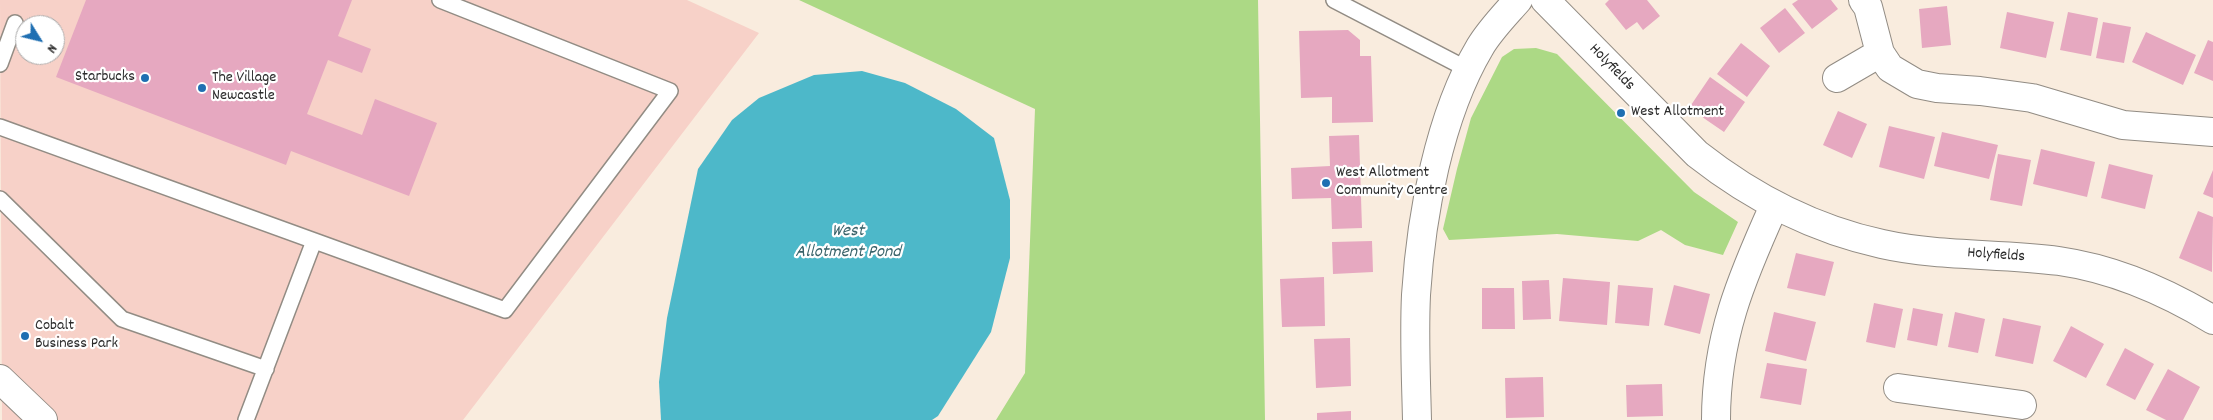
<!DOCTYPE html>
<style>
body{margin:0}
#map{position:relative;width:2213px;height:420px;overflow:hidden;background:#f9ecde;font-family:Dekko,sans-serif}
canvas{display:block}
.north{position:absolute;left:15px;top:15px;width:50px;height:50px;box-sizing:border-box;background:#fff;border:1px solid #aaa;border-radius:50%;rotate:126deg;font-size:14px;font-weight:700;line-height:20px;text-align:center;color:#2b2b2b}
.north::after{content:'';display:block;margin:auto;width:18px;height:22px;background:#1f6fb2;clip-path:polygon(50% 0,100% 100%,50% 72%,0 100%)}
</style>
<div id="map">
<canvas width="2213" height="420"></canvas>
<div class="north">N</div>
</div>
<script>
const context = document.querySelector('canvas').getContext('2d');
context.lineJoin = 'round';
function fill(path, color) { context.fillStyle = color; context.fill(path, 'evenodd'); }
function strokePath(path, color, width, dash) { context.strokeStyle = color; context.lineWidth = width; context.lineCap = dash ? 'butt' : 'round'; context.setLineDash(dash || []); context.stroke(path); }
function drawText(font, color, halo, rows, align = 'center') {
  context.font = font + ' Dekko,sans-serif'; context.lineWidth = 4.5; context.setLineDash([]); context.textBaseline = 'middle'; context.strokeStyle = halo; context.fillStyle = color; for (const [text, x, y, turn = 0] of rows) {
    context.save(); context.translate(x, y); context.rotate((+turn || 0) * Math.PI / 180); context.textAlign = isNaN(turn) ? turn : align; if (halo) context.strokeText(text, 0, 0); context.fillText(text, 0, 0); context.restore();
  }
}
fill(new Path2D(`
 M 0,0 L 687,0 L 759,33 L 463,420 L 2,420 ZM 25,25 L 55,25 L 55,55 L 25,55 Z`), '#f7d1c8');
fill(new Path2D(`
 M 799,0 L 1258,0 L 1265,420 L 996,420 L 1025,373 L 1035,109 Z
 M 1536,48 L 1557,54 L 1694,192 L 1738,222 L 1723,255 L 1685,245 L 1661,230 L 1638,241 L 1557,234 L 1449,240 L 1443,229 L 1457,169 L 1471,118 L 1502,57 L 1514,49 Z`), '#acd985');
fill(new Path2D(`
 M 862,71 L 905,83 L 956,109 L 994,138 L 1010,200 L 1010,258 L 991,332 L 938,416 L 932,420 L 661,420 L 659,382 L 667,318 L 698,169 L 732,120 L 759,98 L 814,75 Z`), '#4db8c9');
fill(new Path2D(`
 M 86,0 L 352,0 L 338,36 L 371,49 L 362,73 L 328,60 L 307,114 L 362,135 L 375,99 L 437,123 L 409,196 L 291,151 L 286,165 L 56,77 Z
 M 1609,0 L 1647,0 L 1660,16 L 1643,30 L 1637,22 L 1626,30 L 1605,4 Z
 M 1798,0 L 1831,0 L 1838,9 L 1812,29 L 1792,4 Z
 M 1947,6 L 1951,45 L 1922,48 L 1919,9 Z
 M 1785,8 L 1805,33 L 1779,53 L 1760,28 Z
 M 2007,12 L 2054,22 L 2046,58 L 2000,48 Z
 M 2068,12 L 2098,18 L 2091,56 L 2060,50 Z
 M 2103,22 L 2131,27 L 2124,63 L 2096,58 Z
 M 1348,30 L 1360,40 L 1360,56 L 1371,56 L 1373,122 L 1332,123 L 1332,97 L 1301,98 L 1299,31 Z
 M 2146,32 L 2196,55 L 2183,85 L 2132,62 Z
 M 2208,40 L 2213,42 L 2213,81 L 2194,73 Z
 M 1741,43 L 1770,66 L 1747,97 L 1717,74 Z
 M 1710,77 L 1745,102 L 1724,132 L 1689,108 Z
 M 1838,111 L 1867,124 L 1852,158 L 1823,145 Z
 M 1889,126 L 1935,137 L 1924,179 L 1879,167 Z
 M 1942,132 L 1998,145 L 1989,179 L 1934,166 Z
 M 1359,135 L 1362,228 L 1332,229 L 1331,198 L 1292,199 L 1291,168 L 1330,166 L 1329,136 Z
 M 2041,149 L 2095,162 L 2087,197 L 2033,184 Z
 M 1998,154 L 2031,160 L 2022,206 L 1990,200 Z
 M 2109,164 L 2153,175 L 2145,209 L 2101,198 Z
 M 2213,170 L 2213,198 L 2203,194 Z
 M 2198,211 L 2213,217 L 2212,272 L 2179,258 Z
 M 1372,241 L 1373,272 L 1333,274 L 1332,242 Z
 M 1796,253 L 1834,262 L 1825,296 L 1787,288 Z
 M 1324,277 L 1325,326 L 1282,327 L 1280,279 Z
 M 1563,278 L 1610,282 L 1607,325 L 1559,321 Z
 M 1549,280 L 1551,319 L 1523,320 L 1522,281 Z
 M 1618,285 L 1653,288 L 1649,326 L 1615,323 Z
 M 1674,285 L 1710,294 L 1700,334 L 1664,325 Z
 M 1482,288 L 1514,288 L 1515,329 L 1482,329 Z
 M 1874,303 L 1903,309 L 1895,348 L 1866,342 Z
 M 1913,308 L 1943,314 L 1937,346 L 1907,340 Z
 M 1774,312 L 1816,322 L 1806,361 L 1765,351 Z
 M 1955,312 L 1985,319 L 1978,353 L 1948,347 Z
 M 2003,318 L 2041,326 L 2033,364 L 1995,356 Z
 M 2071,326 L 2104,344 L 2086,378 L 2053,361 Z
 M 1350,338 L 1351,386 L 1316,388 L 1314,339 Z
 M 2125,348 L 2154,364 L 2135,400 L 2106,385 Z
 M 1767,363 L 1807,369 L 1801,405 L 1760,398 Z
 M 2168,369 L 2200,387 L 2183,420 L 2166,420 L 2146,410 Z
 M 1543,377 L 1544,417 L 1506,418 L 1505,378 Z
 M 1662,384 L 1663,416 L 1627,417 L 1626,385 Z
 M 1351,411 L 1351,420 L 1317,420 L 1317,413 Z`), '#e6a8c0');
const service = new Path2D(`
 M 1334,0 L 1467,69
 M 0,64 L 15,23
 M 0,127 L 505,310 L 670,91 L 440,0
 M 0,199 L 122,319 L 266,369
 M 246,420 L 314,241`);
const minor = new Path2D(`
 M 1545,0 L 1697,154 C 1753,198 1813,229 1882,244 C 1940,257 2000,253 2059,261 C 2115,269 2165,291 2213,320
 M 1880,53 L 1890,68 L 1917,84 L 1937,88 L 1980,91 L 2032,98 L 2123,125 L 2213,132
 M 1837,78 L 1880,53 L 1868,7 L 1863,0
 M 1898,388 L 2022,405
 M 1417,420 C 1416,378 1414,336 1416,295 C 1421,216 1439,116 1480,47 C 1490,30 1505,15 1518,0
 M 1716,420 C 1716,338 1741,279 1774,206`);
const tertiary = new Path2D(`
 M 0,379 L 43,420`);
strokePath(service, '#928c84', 18);
strokePath(minor, '#928c84', 30);
strokePath(tertiary, '#928c84', 30);
strokePath(service, '#fff', 15);
strokePath(minor, '#fff', 28);
strokePath(tertiary, '#fff', 28);
for (const [x, y, r, color] of [
 [145,78,5,"#1f6fb2"],
 [202,88,5,"#1f6fb2"],
 [1621,113,5,"#1f6fb2"],
 [1326,183,5,"#1f6fb2"],
 [25,336,5,"#1f6fb2"]
]) { const dot = new Path2D(); dot.arc(x, y, r, 0, 2 * Math.PI); context.fillStyle = color; context.fill(dot); strokePath(dot, '#fff', 2); }
drawText('16px', '#2b2b2b', '#fff', [
 ["Holyfields",1611,68,46],
 ["Holyfields",1996,256,4]
]);
drawText('16px', '#2b2b2b', '#fff', [
 ["Starbucks",135,78,"right"],
 ["The Village",212,79],
 ["Newcastle",212,97],
 ["West Allotment",1631,113],
 ["West Allotment",1336,174],
 ["Community Centre",1336,192],
 ["Cobalt",35,327],
 ["Business Park",35,345]
], 'left');
drawText('italic 18px', '#39636a', '#fff', [
 ["West",848,233],
 ["Allotment Pond",848,254]
]);
</script>
